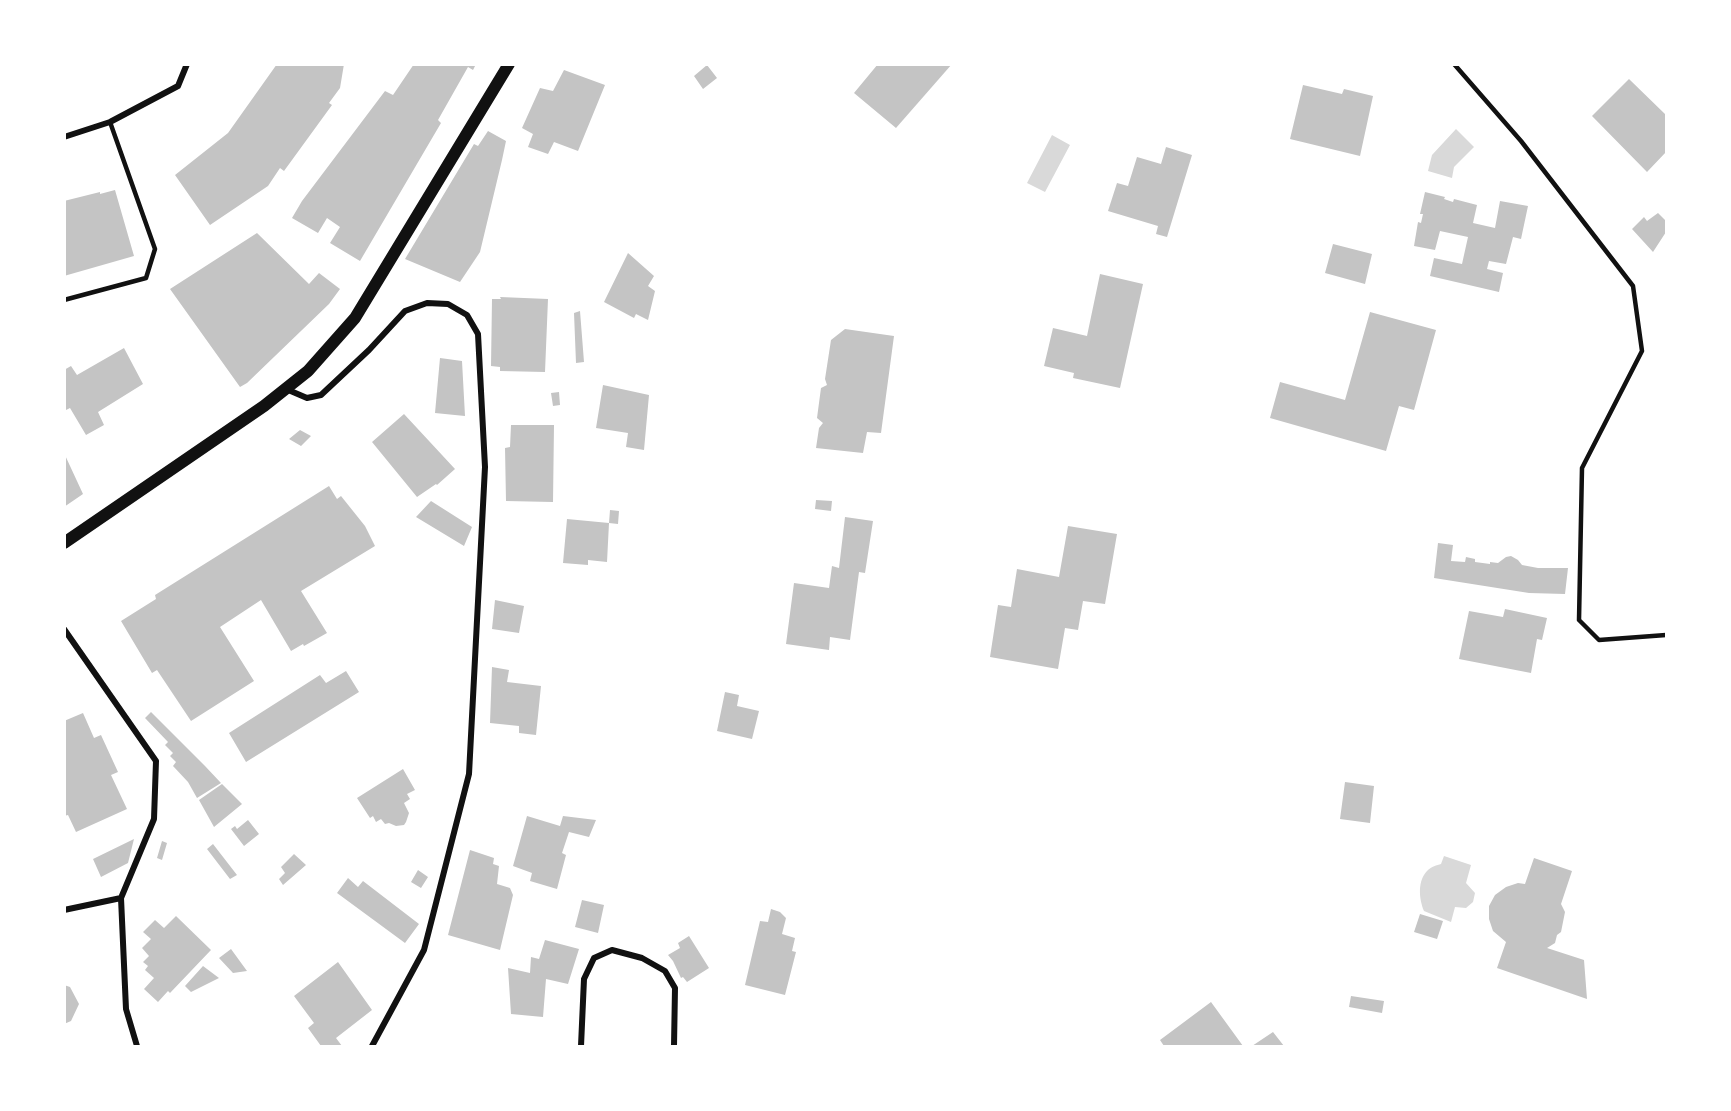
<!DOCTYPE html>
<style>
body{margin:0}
#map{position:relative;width:1731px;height:1111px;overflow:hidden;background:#fff;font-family:"IBM Plex Sans",sans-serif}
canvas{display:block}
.frame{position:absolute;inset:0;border:66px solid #fff;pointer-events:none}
</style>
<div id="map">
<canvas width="1731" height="1111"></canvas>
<div class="frame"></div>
</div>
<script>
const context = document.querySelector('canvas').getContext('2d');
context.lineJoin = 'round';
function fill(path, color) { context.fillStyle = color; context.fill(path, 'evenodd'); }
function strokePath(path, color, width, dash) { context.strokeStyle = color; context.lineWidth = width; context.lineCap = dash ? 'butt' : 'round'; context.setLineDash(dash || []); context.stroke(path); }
fill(new Path2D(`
 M 1456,129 L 1474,147 L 1454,167 L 1452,178 L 1428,171 L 1432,155 Z
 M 1052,135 L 1070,145 L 1045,192 L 1027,183 Z
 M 1444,856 L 1471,865 L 1466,883 L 1475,893 L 1473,902 L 1466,908 L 1455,907 L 1451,922 L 1424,911 C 1419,899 1417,880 1428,870 C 1431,867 1437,865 1441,864 Z`), '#d9d9d9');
fill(new Path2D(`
 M 277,64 L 344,64 L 340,88 L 329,103 L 332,105 L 284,171 L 280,168 L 268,186 L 210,225 L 175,175 L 228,133 Z
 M 414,64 L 476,64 L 473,70 L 468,67 L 438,120 L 441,123 L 360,261 L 330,243 L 340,227 L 327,218 L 318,233 L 292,218 L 302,201 L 385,91 L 393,95 Z
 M 878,64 L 952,64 L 896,128 L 854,93 Z
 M 707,65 L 717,78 L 703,89 L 694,76 Z
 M 564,70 L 605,85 L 578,151 L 554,142 L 548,154 L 528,147 L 533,134 L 522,128 L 540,88 L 553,91 Z
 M 1629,79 L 1666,115 L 1666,152 L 1647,172 L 1592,116 Z
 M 1303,85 L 1342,94 L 1344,89 L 1373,96 L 1360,156 L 1290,139 Z
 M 488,131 L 506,141 L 502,160 L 480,252 L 460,282 L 405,259 L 474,144 L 478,146 Z
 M 1166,147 L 1192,155 L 1167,237 L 1156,234 L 1158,226 L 1108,211 L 1117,183 L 1128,186 L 1137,157 L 1161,164 Z
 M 115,190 L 134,256 L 64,276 L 64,201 L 100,192 L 100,194 Z
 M 1425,192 L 1445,197 L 1444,199 L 1453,202 L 1454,199 L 1477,205 L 1473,223 L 1495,228 L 1500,201 L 1528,206 L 1521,239 L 1513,237 L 1506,264 L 1489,261 L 1487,269 L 1503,273 L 1499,292 L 1430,276 L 1434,258 L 1462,264 L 1468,237 L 1440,231 L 1435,250 L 1414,246 L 1418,222 L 1421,223 L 1423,214 L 1420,214 Z
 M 1658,213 L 1666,221 L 1666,232 L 1653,252 L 1632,229 L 1644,217 L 1647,221 Z
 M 257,233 L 309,284 L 319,273 L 340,289 L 329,304 L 247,383 L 240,387 L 170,289 Z
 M 1333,244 L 1372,254 L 1365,284 L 1325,273 Z
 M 628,253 L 654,276 L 648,286 L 655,291 L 648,320 L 636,314 L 634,318 L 604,302 Z
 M 1100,274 L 1143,284 L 1120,388 L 1073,378 L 1074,373 L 1044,366 L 1053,328 L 1087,336 Z
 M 500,297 L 548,299 L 545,372 L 500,371 L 500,367 L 491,366 L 492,299 L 501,299 Z
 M 580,311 L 584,362 L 576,363 L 574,313 Z
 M 1370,312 L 1436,330 L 1414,410 L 1399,406 L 1386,451 L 1270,418 L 1280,382 L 1345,400 Z
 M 845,329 L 894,336 L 881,433 L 867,432 L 863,453 L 816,448 L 819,428 L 823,423 L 817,418 L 821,388 L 827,385 L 825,379 L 831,340 Z
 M 124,348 L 143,384 L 98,412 L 104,425 L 86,435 L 70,408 L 64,411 L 64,370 L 71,366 L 77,375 Z
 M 440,358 L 462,361 L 465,416 L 435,413 Z
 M 603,385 L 649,395 L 644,450 L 626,447 L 628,433 L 596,428 Z
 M 559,392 L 560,405 L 553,406 L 551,393 Z
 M 404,414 L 455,469 L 437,485 L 436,484 L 417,497 L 372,442 Z
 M 511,425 L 554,425 L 553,502 L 506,501 L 505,448 L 510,447 Z
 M 300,430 L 311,436 L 301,446 L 289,439 Z
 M 64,453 L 83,494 L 64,507 Z
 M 329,486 L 337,499 L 341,496 L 365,526 L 375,546 L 301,591 L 327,633 L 304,646 L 303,644 L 291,651 L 261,600 L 220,627 L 254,681 L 191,721 L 157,670 L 152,673 L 121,621 L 156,599 L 155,595 Z
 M 816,500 L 832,501 L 831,511 L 815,509 Z
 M 431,501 L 472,527 L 464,546 L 416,517 Z
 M 610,510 L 619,511 L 618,524 L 609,523 L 607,562 L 588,560 L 588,565 L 563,563 L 567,519 L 609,523 Z
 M 845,517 L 873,521 L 865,573 L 859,572 L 850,640 L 830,637 L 829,650 L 786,644 L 794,583 L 829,588 L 832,566 L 839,568 Z
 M 1068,526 L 1117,534 L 1105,604 L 1083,601 L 1078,630 L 1065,628 L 1058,669 L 990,657 L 998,605 L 1011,607 L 1017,569 L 1059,577 Z
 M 1438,543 L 1453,545 L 1451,561 L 1465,562 L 1466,557 L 1475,559 L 1475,562 L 1490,564 L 1490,562 L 1498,563 L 1506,557 L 1511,556 L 1518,560 L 1522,565 L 1538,568 L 1568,568 L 1565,594 L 1529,593 L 1434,578 Z
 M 495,600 L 524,606 L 519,633 L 492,629 Z
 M 1505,609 L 1547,618 L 1542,640 L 1537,639 L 1531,673 L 1459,659 L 1469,611 L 1503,617 Z
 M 492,667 L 509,670 L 507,682 L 541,686 L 536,735 L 519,733 L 519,726 L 490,723 Z
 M 346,671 L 359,692 L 246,762 L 229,733 L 320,675 L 326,683 Z
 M 725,692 L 739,695 L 737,706 L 759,711 L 752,739 L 717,731 Z
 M 151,712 L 205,766 L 221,783 L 197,798 L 188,782 L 173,766 L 176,762 L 170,756 L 173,753 L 165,745 L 168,742 L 145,718 Z
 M 83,713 L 94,738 L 101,735 L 118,772 L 111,775 L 127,809 L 76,832 L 68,815 L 64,816 L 64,721 Z
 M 403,769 L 415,790 L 407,794 L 410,799 L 404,803 L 409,813 L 406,822 L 404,825 L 396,826 L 389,823 L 385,824 L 381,819 L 376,822 L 373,816 L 370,818 L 357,798 Z
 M 1345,782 L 1374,786 L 1370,823 L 1340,819 Z
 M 222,784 L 242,804 L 214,827 L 199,800 Z
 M 527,816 L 560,826 L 563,816 L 596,820 L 589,837 L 569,832 L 562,853 L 566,855 L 557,889 L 530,881 L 532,873 L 513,866 Z
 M 248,820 L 259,834 L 244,846 L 231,829 L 235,826 L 237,829 Z
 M 134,839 L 128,863 L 101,877 L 93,859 Z
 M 162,841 L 167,843 L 162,860 L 157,858 Z
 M 213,844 L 237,875 L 230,879 L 207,849 Z
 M 470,850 L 494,858 L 493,864 L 499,866 L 497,884 L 510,888 L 513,895 L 500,950 L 448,935 Z
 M 294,854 L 306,865 L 283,885 L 279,879 L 285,873 L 281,867 Z
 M 1534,858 L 1572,871 L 1561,904 L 1565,912 L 1561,932 L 1557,935 L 1555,943 L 1547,948 L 1584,960 L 1587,999 L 1497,968 L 1506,942 L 1493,931 L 1489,919 L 1489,906 L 1495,895 L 1506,887 L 1518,883 L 1525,884 Z
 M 418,870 L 428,877 L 421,888 L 411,882 Z
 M 348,878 L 358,887 L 363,881 L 419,924 L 405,943 L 337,893 Z
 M 582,900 L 604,905 L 598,933 L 575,927 Z
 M 771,909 L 780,912 L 786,918 L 782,934 L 795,938 L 792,951 L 796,952 L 785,995 L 745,985 L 760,921 L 768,922 Z
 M 1420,914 L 1443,921 L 1437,939 L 1414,932 Z
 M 176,916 L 211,950 L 170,993 L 168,991 L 158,1002 L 144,989 L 154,978 L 145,970 L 148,966 L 143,962 L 149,956 L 142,948 L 151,939 L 143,932 L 155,920 L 164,928 Z
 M 689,936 L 709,968 L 687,982 L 683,977 L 681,978 L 673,961 L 668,955 L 680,948 L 678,943 Z
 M 545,940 L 579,949 L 568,984 L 546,979 L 543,1017 L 511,1014 L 508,968 L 530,973 L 531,957 L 539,959 Z
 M 231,949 L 247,971 L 233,973 L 219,958 Z
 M 338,962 L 372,1010 L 336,1038 L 342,1046 L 321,1046 L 308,1028 L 314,1023 L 294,996 Z
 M 203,966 L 219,978 L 191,992 L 185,986 Z
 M 64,985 L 70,987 L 79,1004 L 71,1021 L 64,1024 Z
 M 1351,996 L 1384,1001 L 1382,1013 L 1349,1007 Z
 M 1211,1002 L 1243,1046 L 1164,1046 L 1160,1040 Z
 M 1273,1032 L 1284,1046 L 1252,1046 Z`), '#c4c4c4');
strokePath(new Path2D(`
 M 1454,64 L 1521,141 L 1633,286 L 1642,351 L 1582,468 L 1579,620 L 1599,640 L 1666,635
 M 64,300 L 146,278 L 155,249 L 110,122`), '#111', 4.5);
strokePath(new Path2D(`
 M 64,137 L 110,122 L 178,86 L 187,64
 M 286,389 L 307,398 L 321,395 L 369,350 L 405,311 L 427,303 L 448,304 L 467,315 L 478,334 L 485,467 L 469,774 L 424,950 L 372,1046
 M 64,629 L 156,761 L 154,819 L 121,898 L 126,1009 L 137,1046
 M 64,910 L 121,898
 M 581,1046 L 584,979 L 594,958 L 612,950 L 642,958 L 665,971 L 675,988 L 674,1046`), '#111', 6);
strokePath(new Path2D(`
 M 64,543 L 264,406 L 308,371 L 355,318 L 509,64`), '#111', 12);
</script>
